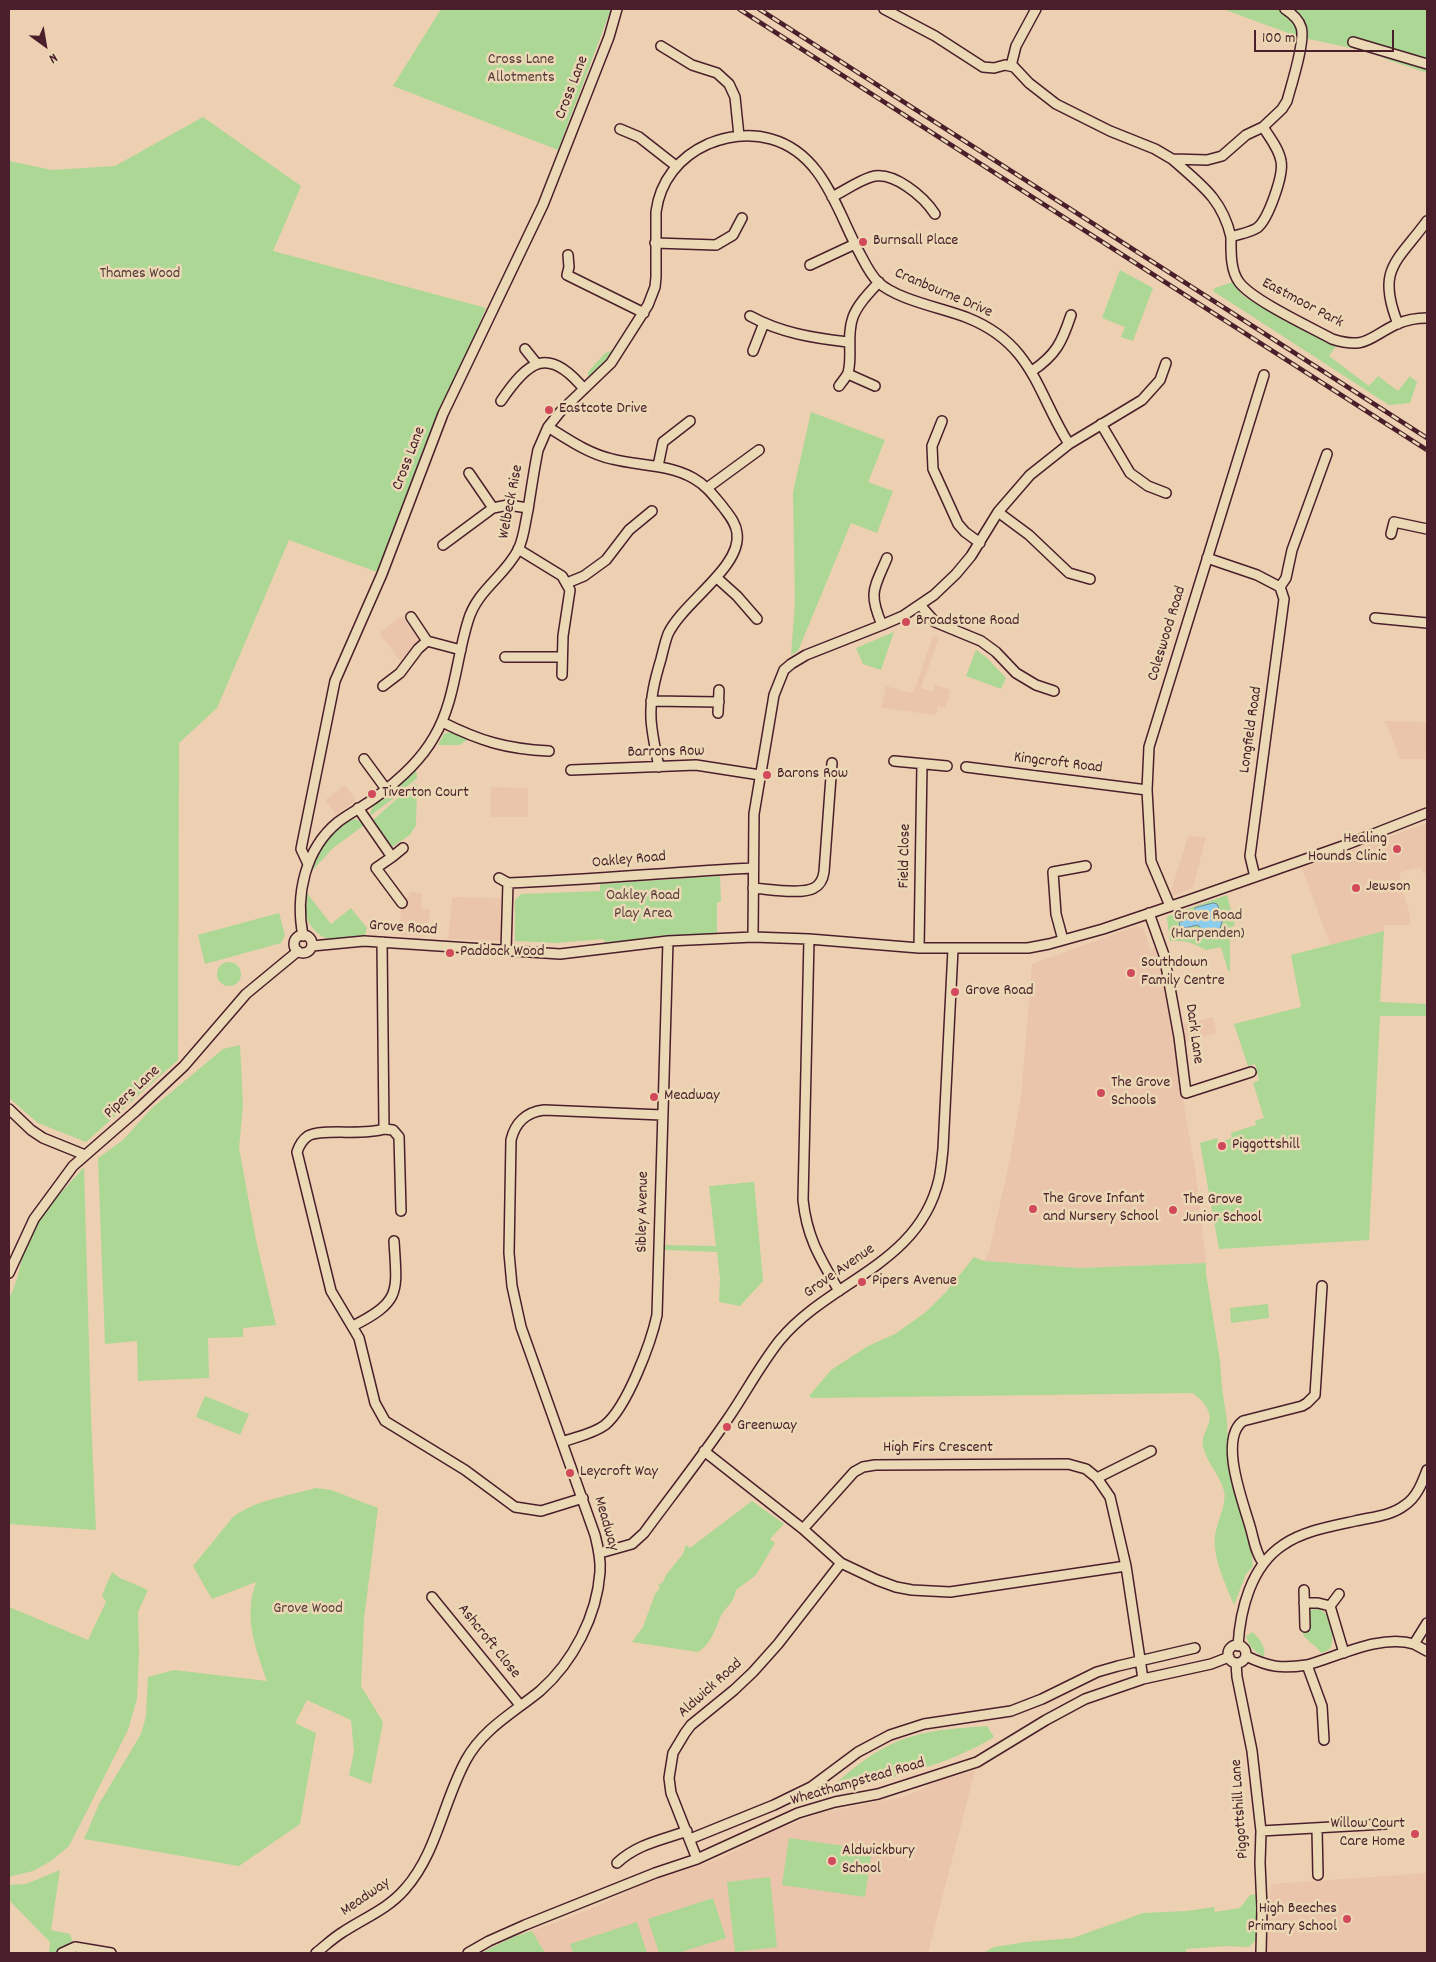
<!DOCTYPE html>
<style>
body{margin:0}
#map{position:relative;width:1436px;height:1962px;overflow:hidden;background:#edd0b2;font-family:Dekko,sans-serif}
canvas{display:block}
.frame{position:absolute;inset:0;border:10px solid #4a1f2b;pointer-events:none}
.north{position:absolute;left:20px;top:20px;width:50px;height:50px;-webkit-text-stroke:4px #ebd9b6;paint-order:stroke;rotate:148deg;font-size:14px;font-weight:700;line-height:20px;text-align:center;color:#4a1f2b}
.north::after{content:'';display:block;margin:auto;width:18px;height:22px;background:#4a1f2b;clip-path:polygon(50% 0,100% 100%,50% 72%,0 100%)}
.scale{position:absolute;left:1254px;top:30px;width:140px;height:22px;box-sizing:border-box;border:2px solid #4a1f2b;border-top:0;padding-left:6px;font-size:15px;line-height:18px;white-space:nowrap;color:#4a1f2b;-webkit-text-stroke:4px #ebd9b6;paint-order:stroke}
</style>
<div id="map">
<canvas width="1436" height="1962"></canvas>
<div class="frame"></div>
<div class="north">N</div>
<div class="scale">100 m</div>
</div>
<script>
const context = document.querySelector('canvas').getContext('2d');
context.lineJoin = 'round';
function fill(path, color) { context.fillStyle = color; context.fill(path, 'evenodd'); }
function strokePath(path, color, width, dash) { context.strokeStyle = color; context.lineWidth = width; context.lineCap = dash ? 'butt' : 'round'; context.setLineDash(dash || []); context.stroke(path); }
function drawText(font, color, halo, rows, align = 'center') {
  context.font = font + ' Dekko,sans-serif'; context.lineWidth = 5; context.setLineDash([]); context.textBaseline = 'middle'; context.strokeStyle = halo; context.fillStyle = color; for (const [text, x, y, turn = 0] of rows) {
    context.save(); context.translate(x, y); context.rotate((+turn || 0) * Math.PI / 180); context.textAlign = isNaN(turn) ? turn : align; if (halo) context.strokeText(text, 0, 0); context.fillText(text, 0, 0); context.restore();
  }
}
fill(new Path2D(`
 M 402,616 L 419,640 L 401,662 L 379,633 Z
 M 933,636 L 939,638 L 921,688 L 932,692 L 935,685 L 951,690 L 945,708 L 938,706 L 936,715 L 881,708 L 886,686 L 910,693 L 914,691 Z
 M 1385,721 L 1427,722 L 1427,759 L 1400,759 Z
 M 345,785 L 356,800 L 336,815 L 325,800 Z
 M 491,787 L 528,788 L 528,817 L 491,817 Z
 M 1427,823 L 1427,873 L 1423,874 L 1421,867 L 1399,873 L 1410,916 L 1410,925 L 1385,925 L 1384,931 L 1330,945 L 1302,868 Z
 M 1188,836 L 1206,837 L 1193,888 L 1169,897 Z
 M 409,892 L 422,893 L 421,908 L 430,909 L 428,936 L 399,935 L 401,907 L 406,898 L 409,898 Z
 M 452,897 L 501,898 L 500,941 L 448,939 Z
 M 1136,926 L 1144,929 L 1150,950 L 1158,948 L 1160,954 L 1169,1000 L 1181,1088 L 1196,1174 L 1206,1263 L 1079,1268 L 984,1261 L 989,1252 L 1007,1173 L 1021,1097 L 1032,964 Z
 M 1213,1017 L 1217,1033 L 1185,1042 L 1183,1024 Z
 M 975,1771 L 928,1953 L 545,1953 L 532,1931 L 596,1907 L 643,1884 L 718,1859 L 773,1831 L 820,1813 L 906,1796 L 941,1780 Z
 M 1427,1873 L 1427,1953 L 1264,1953 L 1271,1884 Z`), '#ebc5ab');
fill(new Path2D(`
 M 441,9 L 611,9 L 558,150 L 393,86 Z
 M 1223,9 L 1427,9 L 1427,73 L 1388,60 L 1370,52 L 1299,37 Z
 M 203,117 L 301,186 L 273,251 L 486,308 L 465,358 L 440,407 L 377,572 L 289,540 L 217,708 L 179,743 L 178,1060 L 86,1142 L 38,1123 L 9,1098 L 9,161 L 52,170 L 115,166 Z
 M 1120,270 L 1153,288 L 1133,341 L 1121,337 L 1125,327 L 1102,318 Z
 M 1233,282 L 1242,295 L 1258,305 L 1336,346 L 1329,356 L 1369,386 L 1378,376 L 1398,391 L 1410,376 L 1417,382 L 1410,403 L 1389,405 L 1213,291 L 1215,288 Z
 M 616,349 C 609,359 600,373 588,377 L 588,372 L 605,353 Z
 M 811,412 L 885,440 L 868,482 L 893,491 L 877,533 L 851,523 L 798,651 L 791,655 L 795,603 L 793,492 Z
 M 894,632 L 881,670 L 863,664 L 856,648 Z
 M 976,650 L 986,657 L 1006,678 L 1001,689 L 966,676 Z
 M 451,732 L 467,740 L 460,745 L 438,745 L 444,734 Z
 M 416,769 L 417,778 L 394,798 L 370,816 L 371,810 L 375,804 Z
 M 415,783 L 417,785 L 416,825 L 410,835 L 392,847 L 372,821 Z
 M 355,819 L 363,823 L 363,826 L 333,848 L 310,873 C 311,856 338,821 355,819 Z
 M 720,876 L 721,902 L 717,902 L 717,934 L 657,938 L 605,944 L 604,939 L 556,943 L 515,941 L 515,900 L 521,894 L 600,891 L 600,884 Z
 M 306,892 L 331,924 L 351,908 L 367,928 L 365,935 C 354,937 341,941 330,939 C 317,937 305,921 304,908 C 303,903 305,897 306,892 Z
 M 1227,895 L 1235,925 L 1230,928 L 1230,970 L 1228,971 L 1221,947 L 1206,950 C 1192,943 1186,940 1170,941 L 1167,918 L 1168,916 Z
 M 279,913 L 285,935 L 281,943 L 205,964 L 198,935 Z
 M 1384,931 L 1380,1002 L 1427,1004 L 1427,1016 L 1380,1016 L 1369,1240 L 1219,1249 L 1200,1143 L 1217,1138 L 1218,1143 L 1232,1138 L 1231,1133 L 1256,1125 L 1255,1121 L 1264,1118 L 1253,1083 L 1259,1080 L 1255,1064 L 1248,1066 L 1234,1024 L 1301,1007 L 1291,955 Z
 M217 974a12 12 0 1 1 24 0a12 12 0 1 1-24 0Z
 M 240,1045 L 243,1105 L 239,1148 L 256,1240 L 276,1325 L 243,1328 L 243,1337 L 208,1338 L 209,1378 L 138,1381 L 137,1341 L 105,1344 L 98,1158 L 123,1140 L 152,1108 L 223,1049 Z
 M 84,1167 L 91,1417 L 96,1530 L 9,1524 L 9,1298 C 19,1281 20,1260 27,1242 C 39,1214 64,1190 84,1167 Z
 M 754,1182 L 763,1281 L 740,1306 L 719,1302 L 720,1279 L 717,1252 L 665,1250 L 665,1245 L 716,1246 L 709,1186 Z
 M 974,1257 L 984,1261 L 1079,1268 L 1206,1263 L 1206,1274 L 1220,1361 L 1222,1388 L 1227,1421 L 1229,1473 L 1251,1549 L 1253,1566 L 1246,1574 L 1234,1605 C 1225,1582 1213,1560 1215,1536 C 1217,1522 1227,1504 1224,1491 C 1220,1474 1206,1463 1203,1446 C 1202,1438 1204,1435 1207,1428 C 1215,1413 1204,1402 1193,1393 L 812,1398 L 809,1396 L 831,1370 L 868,1346 L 895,1334 L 926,1312 L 946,1292 Z
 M 1268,1304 L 1269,1318 L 1231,1323 L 1230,1308 Z
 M 205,1396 L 249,1414 L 240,1435 L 196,1417 Z
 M 316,1488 L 331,1490 L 378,1508 L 364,1619 L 361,1686 L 383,1722 L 371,1784 L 349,1775 L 354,1752 L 351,1720 L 307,1700 L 295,1723 L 316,1733 L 300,1824 L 239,1866 L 84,1839 L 99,1804 L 141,1734 L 146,1716 L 148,1677 L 174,1670 L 267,1681 C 259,1658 248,1630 251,1605 C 251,1597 254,1589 256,1582 L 212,1599 L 193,1566 L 233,1517 C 255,1500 288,1496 316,1488 Z
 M 752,1501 L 784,1524 L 770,1539 L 775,1543 L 756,1575 L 736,1590 C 733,1605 727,1605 721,1616 C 714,1631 712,1643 698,1652 L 632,1642 L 643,1627 L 655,1594 L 660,1588 L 658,1585 L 663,1582 L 666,1575 L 683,1554 L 686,1545 L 690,1548 Z
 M 112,1572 L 120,1578 L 148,1590 L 138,1612 L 139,1653 L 137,1699 L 128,1730 L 69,1846 L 51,1861 L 33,1871 L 9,1877 L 9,1607 L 88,1640 L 106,1602 L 102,1595 Z
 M 1318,1607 L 1326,1614 L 1334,1636 L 1332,1636 C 1333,1645 1331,1651 1321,1653 C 1316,1644 1306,1642 1302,1632 L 1309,1628 L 1310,1611 Z
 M 1253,1632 C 1260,1640 1266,1646 1264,1657 C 1255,1652 1249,1647 1246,1636 Z
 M 987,1726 L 994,1737 C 944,1767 889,1779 834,1791 L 832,1787 C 855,1766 880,1746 910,1737 C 935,1729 962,1728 987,1726 Z
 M 789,1838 L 872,1850 L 865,1897 L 782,1885 Z
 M 60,1870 L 51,1930 L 70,1934 L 72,1940 L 71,1945 L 57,1953 L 49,1953 L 50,1942 L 9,1900 L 9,1885 L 26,1884 Z
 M 770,1877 L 777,1947 L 735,1952 L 727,1882 Z
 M 1259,1894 C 1259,1910 1265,1939 1248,1947 L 1226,1946 L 1186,1949 L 1186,1953 L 983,1953 L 994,1947 L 1026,1942 L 1073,1938 L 1143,1913 L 1187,1911 L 1214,1907 L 1215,1912 L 1240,1908 L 1250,1895 Z
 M 713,1898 L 726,1938 L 678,1953 L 659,1953 L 648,1919 Z
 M 637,1922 L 647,1953 L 573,1953 L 570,1944 Z
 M 532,1931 L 545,1953 L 481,1953 L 513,1937 Z`), '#acd794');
const water = new Path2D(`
 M 1214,903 L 1217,904 L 1223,919 L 1217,937 L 1210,939 L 1198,925 L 1184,928 L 1180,926 L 1179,923 L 1195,914 L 1195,908 Z`);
fill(water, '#8ccded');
strokePath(water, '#72879f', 1);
const minor = new Path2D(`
 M 884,9 L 935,36 L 983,67 L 994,68 L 1005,65 L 1014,67 L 1029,83 L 1056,104 L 1110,131 L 1155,149 L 1172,159 L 1207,160 L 1222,156 L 1246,135 L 1263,127 L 1282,109 L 1287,101 C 1291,86 1306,40 1301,27 C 1299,20 1291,13 1285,9
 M 1353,42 L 1427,64
 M 661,46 L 692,65 L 717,73 L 729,84 L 735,97 L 739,136
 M 1011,66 L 1016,46 L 1036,9
 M 1263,127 C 1270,138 1279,149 1281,161 C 1284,175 1268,220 1257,228 C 1249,233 1239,234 1231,237 C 1231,250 1230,270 1239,282 C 1252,300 1310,327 1332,339 C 1366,350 1369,337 1397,324 C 1406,320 1418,318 1427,318
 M 620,129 L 639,137 L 676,166
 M 1172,159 C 1200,184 1222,198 1231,237
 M 832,197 C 844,191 858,181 871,177 C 893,170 924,197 935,214
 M 655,243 L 716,245 L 733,235 L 742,218
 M 568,255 L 569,267 L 567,275 L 644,313
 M 810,265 L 855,244
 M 750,316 C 781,333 813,338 848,342
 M 1398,324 C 1376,269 1397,262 1427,221
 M 525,349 L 537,364
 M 753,351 L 764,323
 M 1032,371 C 1056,355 1062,342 1071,315
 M 848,374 L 875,386
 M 839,386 C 842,382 846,377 848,373 C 853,355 846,336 853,317 C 858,304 869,293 879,282
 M 501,401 C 528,361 548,345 584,389
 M 942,421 L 932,446 L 933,469 L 958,524 L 965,532 L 980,543
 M 1101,424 L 1130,473 L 1148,486 L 1166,493
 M 548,427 C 569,440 589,454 612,459 C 639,466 668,464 693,478 C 706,485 714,496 723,507 C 729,515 736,523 737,533 C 742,567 683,602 668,634 C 665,642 663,651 661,659 C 655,679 650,698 651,719 C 652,735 656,752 659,767
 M 658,466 L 663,442 L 690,421
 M 469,473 L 493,508 L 508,505 L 528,508
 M 707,488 L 759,450
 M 998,512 L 1029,535 L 1069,573 L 1090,579
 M 1391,534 L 1394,522 L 1427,529
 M 443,545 L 493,508
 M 518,549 L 562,576 L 570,590 L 563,636 L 562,675
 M 1207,558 L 1257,575 L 1280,587
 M 717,578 L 737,596 L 757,619
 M 567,583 L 584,576 L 606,560 L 629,530 L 652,511
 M 920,605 L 935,622 L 981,641 L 996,652 L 1016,673 L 1036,685 L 1054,691
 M 411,617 L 427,641 L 461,650
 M 1375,618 L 1427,623
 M 882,625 C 868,592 874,589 887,558
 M 505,657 L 562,657
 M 383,686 L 400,673 L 418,649 L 427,641
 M 651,701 L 719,702
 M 718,713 L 719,690
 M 442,722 C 480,741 506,749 549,751
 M 364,759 L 386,789
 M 894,761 L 947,766
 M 966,767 L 1147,790
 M 571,770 L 696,765 L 760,775
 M 358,808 L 392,857 L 403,848
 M 392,857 L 376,868 L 402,903
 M 308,864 L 301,849 L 335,681 L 382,574 L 443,414 L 543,205 L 609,37 L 617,9
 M 1255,877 L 1250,856 L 1284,599 L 1280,587 L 1286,578 L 1292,550 L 1327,454
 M 499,878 L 508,883 C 590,880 672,872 753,868
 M 753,888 C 768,889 802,895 814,888 C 820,885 823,879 824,872 L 832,763
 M 1170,906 L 1151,861 L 1147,790 L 1149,747 L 1264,375
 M 1149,913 L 1164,955 L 1179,1037 L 1186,1093 L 1251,1072
 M294 944a9 9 0 1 1 18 0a9 9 0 1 1-18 0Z
 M 303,936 C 295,895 305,849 338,822 C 350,813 364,806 376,797 C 398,781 421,760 434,737 C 455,702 456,659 468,621 C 477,590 504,577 518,550 C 524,538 525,523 528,510 C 531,490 534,470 538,450 L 548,427 L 560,412 L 611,363 L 648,305 L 655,287 L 656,277 L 656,212 C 660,181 679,157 708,144 C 727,136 750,133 771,139 C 822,153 836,208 858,250 C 864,261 869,273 878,282 C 897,300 943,308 968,318 C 1033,344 1037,393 1069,444
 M 753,937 L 754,814 L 774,695 L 784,670 L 791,664 L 806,655 L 882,625 L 903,616 L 934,595 L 956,574 L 971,556 L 998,512 L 1030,475 L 1069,444 L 1142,400 L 1160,380 L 1166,363
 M 809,939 L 803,1200 C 807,1238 820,1258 839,1291
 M 1063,940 L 1056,914 L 1053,872 L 1086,866
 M 382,942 L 384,1129 L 393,1130 L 399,1137 L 401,1211
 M 312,946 L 364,941 L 560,954 L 668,941 L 753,937 L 809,939 L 919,948 L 1028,948 L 1049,944 L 1103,929 L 1189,900 L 1343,846 L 1427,813
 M 919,948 L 922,764
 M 506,951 L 508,883
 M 9,1109 L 31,1130 L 43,1138 L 85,1155
 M 384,1129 C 363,1136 322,1128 308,1136 C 302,1140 299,1146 297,1152 L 331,1291 L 359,1338 L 375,1403 L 385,1421 L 465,1470 L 515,1507 L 541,1511 L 583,1498
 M 9,1273 L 34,1219 L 73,1166 L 136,1111 L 184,1066 L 246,994 L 298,951
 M 353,1326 C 402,1301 397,1292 394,1241
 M 562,1442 C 576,1437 593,1434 605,1425 C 627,1407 651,1343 657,1315 L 668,941
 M 704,1451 L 803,1529 L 841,1563 L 877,1580 L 896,1587 L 912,1590 L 950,1592 L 1126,1566
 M 1097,1478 L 1151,1451
 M 803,1529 L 854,1472 L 863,1467 L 875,1465 L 1068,1464 L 1086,1469 L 1097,1478 L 1110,1497 L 1126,1566 L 1143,1679
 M 600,1553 L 632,1544 L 644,1533 C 672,1495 701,1458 727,1420 C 745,1394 760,1365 780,1340 C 830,1280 919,1265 939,1179 C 941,1170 942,1159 943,1149 L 953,949
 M 1263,1563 C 1254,1550 1254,1538 1249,1523 C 1242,1499 1219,1439 1243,1421 L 1302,1406 L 1307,1403 L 1315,1395 L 1322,1286
 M 1304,1590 L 1305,1627
 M 432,1597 L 520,1705
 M 1304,1603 L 1318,1603 L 1330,1606 L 1339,1594
 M 1330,1606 L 1344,1653
 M 1414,1644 L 1427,1651
 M1228 1654a9 9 0 1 1 18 0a9 9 0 1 1-18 0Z
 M 1238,1646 C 1240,1610 1251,1566 1283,1545 C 1303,1531 1332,1526 1355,1521 C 1372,1517 1391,1516 1405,1505 C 1417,1497 1422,1483 1427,1470
 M 1246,1656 C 1269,1667 1281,1669 1307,1665 L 1322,1706 L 1324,1740
 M 1236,1663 L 1237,1677 L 1252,1751 L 1261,1831 L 1260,1863 L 1262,1908 L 1261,1953
 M 1307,1665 C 1339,1656 1381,1634 1414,1644 L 1427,1623
 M 1317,1829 L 1318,1875
 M 1261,1831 L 1385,1824
 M 690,1839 L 774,1805 L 811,1787 L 858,1752 L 890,1735 L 924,1724 L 1011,1711 L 1042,1699 L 1097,1672 L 1118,1666 L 1195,1648
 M 697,1859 L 671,1793 L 669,1778 L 673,1753 L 685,1733 L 691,1725 L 734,1690 L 753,1672 L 778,1644 L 841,1563
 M 617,1863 C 637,1844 662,1840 687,1831
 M 62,1953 L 75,1947 L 111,1953
 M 316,1953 C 325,1946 333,1938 343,1932 C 364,1918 388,1909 405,1889 C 437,1853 443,1802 466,1760 C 483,1729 513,1713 540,1691 C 573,1662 597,1616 600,1572 C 601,1559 598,1547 595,1535 L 521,1327 L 512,1286 L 509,1253 L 511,1140 C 515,1123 526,1112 544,1110 L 662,1115
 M 468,1953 L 489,1941 L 525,1925 L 655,1873 L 697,1859 L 798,1813 L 835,1802 L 878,1794 L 977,1762 L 1046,1720 L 1085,1699 L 1143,1679 L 1211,1664 L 1229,1657`);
strokePath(minor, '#4a1f2b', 12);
strokePath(minor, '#ebd9b6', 9);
const rail = new Path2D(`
 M 739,9 L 1427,450
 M 759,9 L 1427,438`);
strokePath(rail, '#4a1f2b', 4.5);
strokePath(rail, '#ebd9b6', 2.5, [8]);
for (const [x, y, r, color] of [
 [863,242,5,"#d1495b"],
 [549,410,5,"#d1495b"],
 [906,622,5,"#d1495b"],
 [767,775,5,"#d1495b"],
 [372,794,5,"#d1495b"],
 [1397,849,5,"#d1495b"],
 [1356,888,5,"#d1495b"],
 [450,953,5,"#d1495b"],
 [1131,973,5,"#d1495b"],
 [955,992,5,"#d1495b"],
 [1101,1093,5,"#d1495b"],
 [654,1097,5,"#d1495b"],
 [1222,1146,5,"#d1495b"],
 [1033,1209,5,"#d1495b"],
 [1173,1210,5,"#d1495b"],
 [862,1282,5,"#d1495b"],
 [727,1427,5,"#d1495b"],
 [570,1473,5,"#d1495b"],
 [1415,1834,5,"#d1495b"],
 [832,1861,5,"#d1495b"],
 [1347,1919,5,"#d1495b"]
]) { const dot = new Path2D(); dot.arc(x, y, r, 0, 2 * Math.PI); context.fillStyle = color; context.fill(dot); strokePath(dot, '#ebd9b6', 2); }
drawText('16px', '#593b3b', '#ebd9b6', [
 ["Cross Lane",521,61],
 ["Allotments",521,79],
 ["Thames Wood",140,275],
 ["Oakley Road",643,897],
 ["Play Area",643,915],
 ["Grove Road",1208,917],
 ["(Harpenden)",1208,935],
 ["Grove Wood",308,1610]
]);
drawText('16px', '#4a1f2b', '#ebd9b6', [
 ["Cross Lane",573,88,-69],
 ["Cranbourne Drive",943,294,23],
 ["Eastmoor Park",1302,304,28],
 ["Cross Lane",410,459,-69],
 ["Welbeck Rise",512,502,-79],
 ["Coleswood Road",1168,634,-73],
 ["Longfield Road",1252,730,-82],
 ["Barrons Row",666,753,-1],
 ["Kingcroft Road",1058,764,7],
 ["Field Close",906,856,-89],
 ["Oakley Road",629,861,-5],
 ["Grove Road",403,929,4],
 ["Dark Lane",1193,1034,82],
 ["Pipers Lane",133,1093,-43],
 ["Sibley Avenue",644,1212,-89],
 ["Grove Avenue",840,1272,-35],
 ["High Firs Crescent",938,1449],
 ["Meadway",605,1524,74],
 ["Ashcroft Close",488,1642,51],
 ["Aldwick Road",711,1689,-42],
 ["Wheathampstead Road",858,1783,-16],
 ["Piggottshill Lane",1241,1809,-94],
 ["Meadway",366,1898,-34]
]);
drawText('16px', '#4a1f2b', '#ebd9b6', [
 ["Burnsall Place",873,242],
 ["Eastcote Drive",559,410],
 ["Broadstone Road",916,622],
 ["Barons Row",777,775],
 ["Tiverton Court",382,794],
 ["Healing",1387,840,"right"],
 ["Hounds Clinic",1387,858,"right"],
 ["Jewson",1366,888],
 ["Paddock Wood",460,953],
 ["Southdown",1141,964],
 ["Family Centre",1141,982],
 ["Grove Road",965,992],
 ["The Grove",1111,1084],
 ["Schools",1111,1102],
 ["Meadway",664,1097],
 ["Piggottshill",1232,1146],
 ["The Grove Infant",1043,1200],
 ["and Nursery School",1043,1218],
 ["The Grove",1183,1201],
 ["Junior School",1183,1219],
 ["Pipers Avenue",872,1282],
 ["Greenway",737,1427],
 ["Leycroft Way",580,1473],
 ["Willow Court",1405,1825,"right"],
 ["Care Home",1405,1843,"right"],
 ["Aldwickbury",842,1852],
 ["School",842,1870],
 ["High Beeches",1337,1910,"right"],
 ["Primary School",1337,1928,"right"]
], 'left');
</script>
